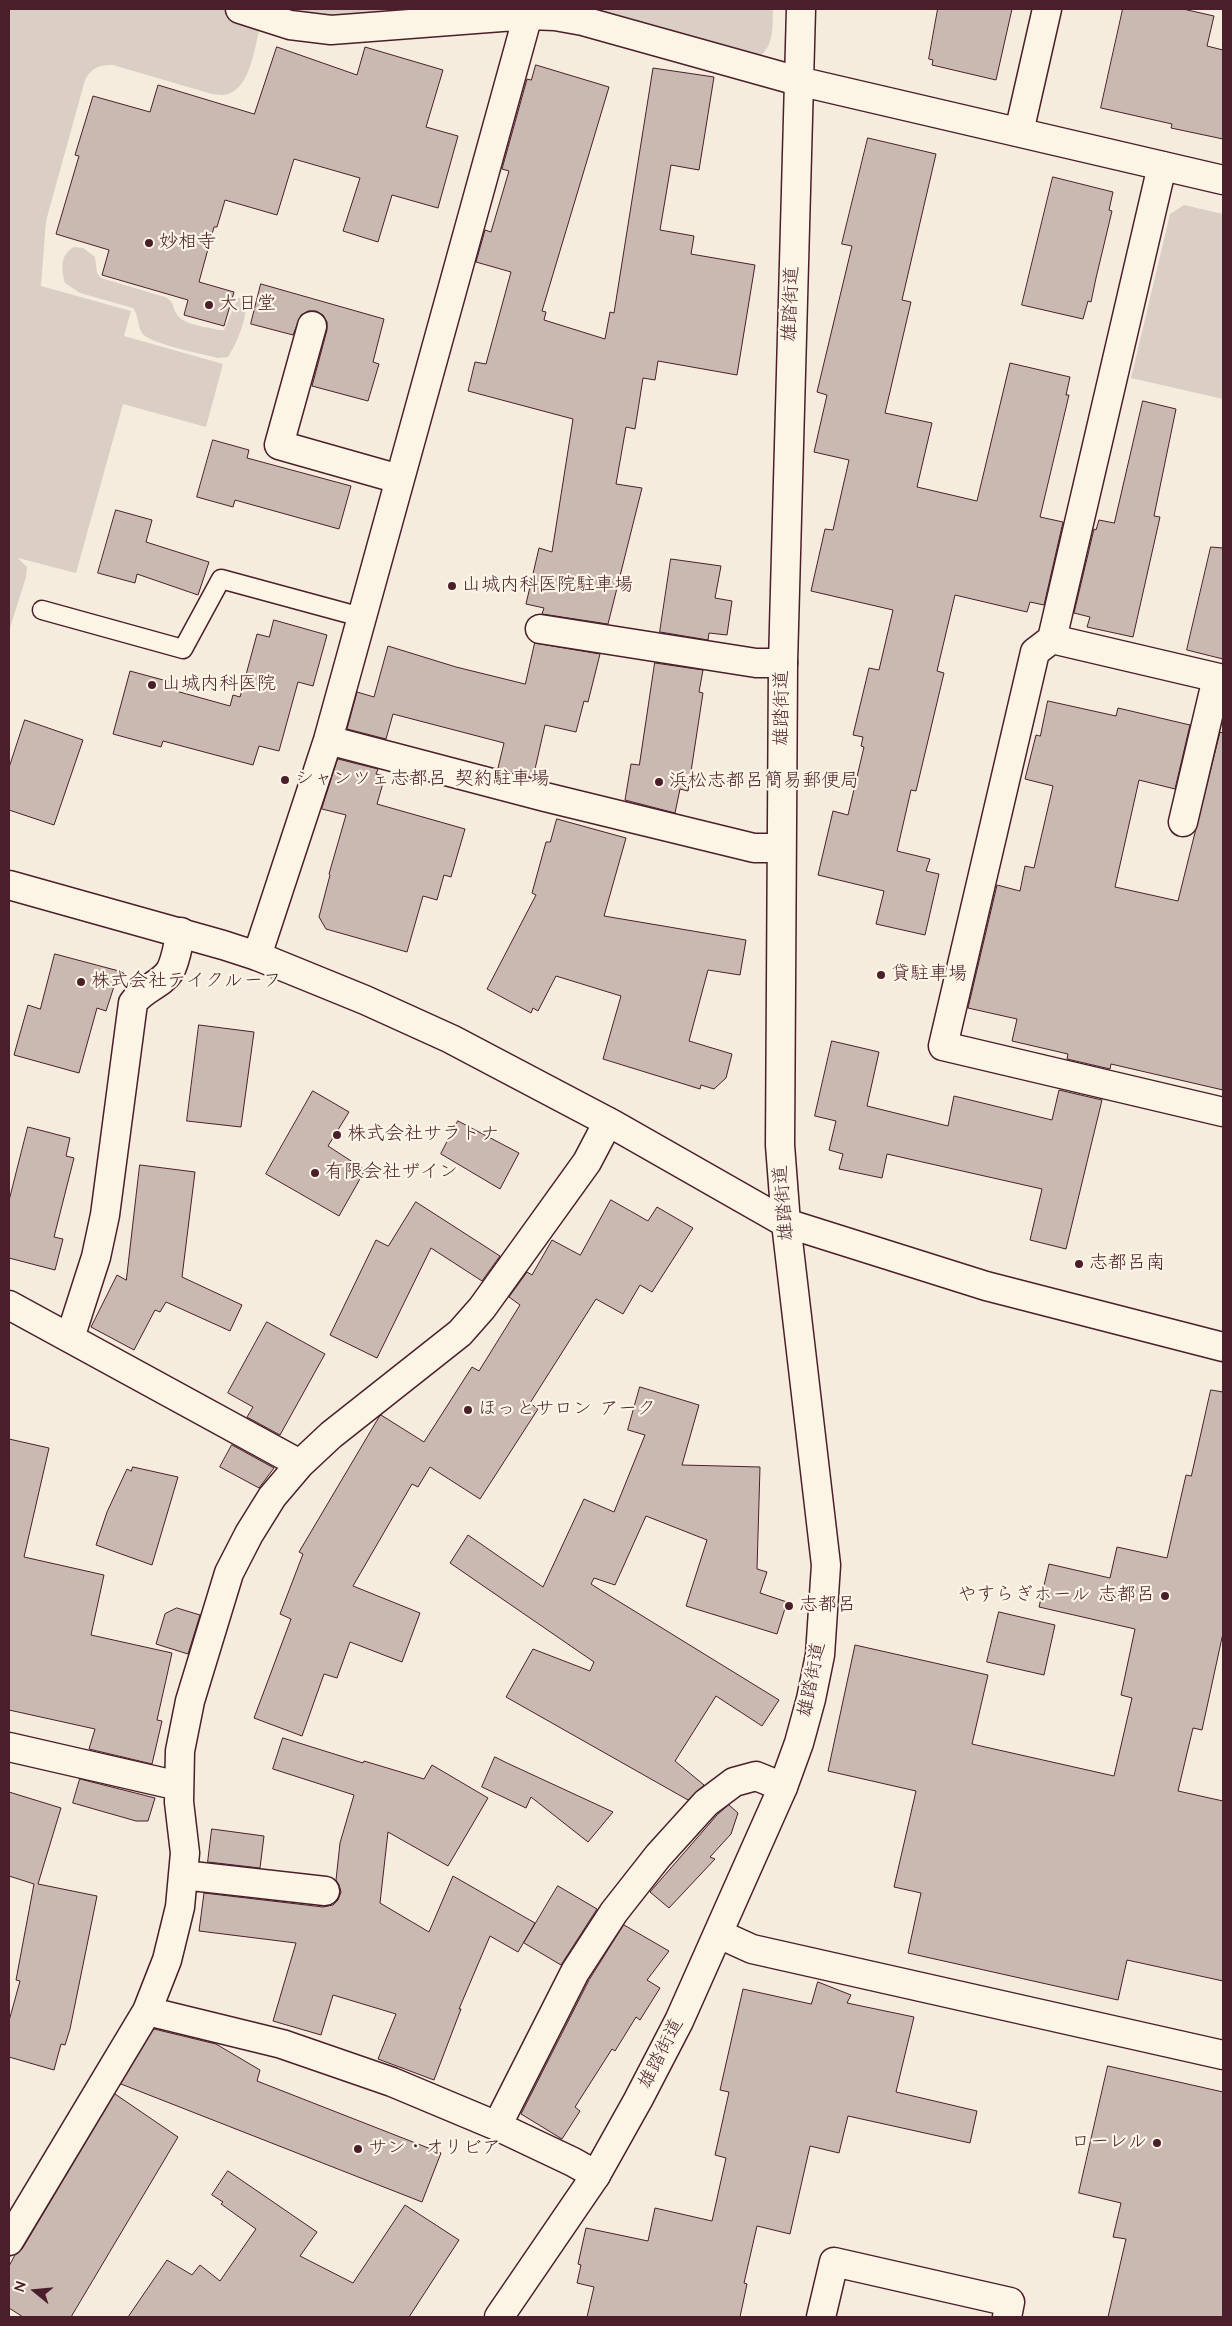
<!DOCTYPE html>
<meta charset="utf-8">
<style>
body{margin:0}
#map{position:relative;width:1232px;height:2326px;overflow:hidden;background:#f5ecde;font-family:"Architects Daughter",sans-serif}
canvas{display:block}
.frame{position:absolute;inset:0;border:10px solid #4a1f2b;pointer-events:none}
.north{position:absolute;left:10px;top:2266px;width:50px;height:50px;-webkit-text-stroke:4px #fcf5e5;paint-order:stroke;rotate:287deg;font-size:14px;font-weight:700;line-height:20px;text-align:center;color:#4a1f2b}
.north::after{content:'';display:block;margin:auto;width:18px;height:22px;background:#4a1f2b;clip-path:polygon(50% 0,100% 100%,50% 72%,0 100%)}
</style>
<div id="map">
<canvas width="1232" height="2326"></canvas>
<div class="frame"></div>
<div class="north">N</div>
</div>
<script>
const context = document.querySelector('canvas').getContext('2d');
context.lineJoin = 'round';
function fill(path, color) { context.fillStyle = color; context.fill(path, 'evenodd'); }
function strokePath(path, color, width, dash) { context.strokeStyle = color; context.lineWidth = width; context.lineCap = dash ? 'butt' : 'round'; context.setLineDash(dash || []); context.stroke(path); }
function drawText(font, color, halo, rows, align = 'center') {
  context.font = font + ' "Architects Daughter","Klee One",sans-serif'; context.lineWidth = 4.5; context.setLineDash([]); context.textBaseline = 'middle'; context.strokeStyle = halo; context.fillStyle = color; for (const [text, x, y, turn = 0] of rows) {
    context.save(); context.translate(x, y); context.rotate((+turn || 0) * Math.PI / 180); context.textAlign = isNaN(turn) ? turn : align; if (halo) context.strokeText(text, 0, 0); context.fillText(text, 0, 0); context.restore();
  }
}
fill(new Path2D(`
 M 9,9 L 492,9 L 260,28 C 254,48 251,86 228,94 C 223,96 216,94 212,94 L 113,65 C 98,65 92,68 85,80 L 46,221 L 41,286 L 131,311 L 124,336 L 223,364 L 206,427 L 123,404 L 76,573 L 18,558 L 27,567 L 26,577 L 9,631 Z
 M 565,9 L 773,9 C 772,28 775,44 759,57 Z
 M 1184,205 L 1223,214 L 1223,399 L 1131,378 L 1170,214 Z
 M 74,247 L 83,248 L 95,257 L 97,273 L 101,278 L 165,297 C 176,303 171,307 178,316 C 185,325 208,327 219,330 L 224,330 L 238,298 L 243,298 C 252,310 236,345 228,357 L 218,358 C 204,354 149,344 142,333 C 137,324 139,316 133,308 L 80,293 L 65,283 C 61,268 60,255 74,247 Z`), '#dbcec4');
const building = new Path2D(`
 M 938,9 L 1012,9 L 996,80 L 932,65 L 933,60 L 929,59 Z
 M 1123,9 L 1183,9 L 1214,16 L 1207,46 L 1223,50 L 1223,139 L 1171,128 L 1172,124 L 1101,108 Z
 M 277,47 L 357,75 L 365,47 L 443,70 L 426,127 L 458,136 L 438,208 L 392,195 L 378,242 L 343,231 L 360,178 L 294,159 L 277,215 L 225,200 L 217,227 L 214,227 L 199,282 L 234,292 L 224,326 L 184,315 L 188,300 L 102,275 L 109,250 L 56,234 L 79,156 L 75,155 L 93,96 L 150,112 L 158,85 L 254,114 Z
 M 536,65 L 609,87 L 542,311 L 546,312 L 544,320 L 605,339 L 610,312 L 614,313 L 653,68 L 714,77 L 699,170 L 671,165 L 660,230 L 694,236 L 691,254 L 755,265 L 737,375 L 658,361 L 655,380 L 643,378 L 635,429 L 626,427 L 616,484 L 642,488 L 608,624 L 542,614 L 544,608 L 526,604 L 539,548 L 552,552 L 573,419 L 468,391 L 475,362 L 486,364 L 511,272 L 476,262 L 485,230 L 491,232 L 509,171 L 502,169 L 527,79 L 531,80 Z
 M 868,138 L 936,154 L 902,300 L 911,302 L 885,413 L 932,423 L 917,487 L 977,501 L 1010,363 L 1070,377 L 1066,395 L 1069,395 L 1040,517 L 1063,522 L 1044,605 L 1030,602 L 1027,612 L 955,595 L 937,671 L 944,673 L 916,791 L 911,790 L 897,851 L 930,859 L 926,871 L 939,874 L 925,935 L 876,924 L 884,891 L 818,875 L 833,811 L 848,815 L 864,747 L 861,746 L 863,737 L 853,735 L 869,668 L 879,670 L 893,610 L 811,591 L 825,529 L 833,530 L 849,460 L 814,452 L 827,395 L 817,392 L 852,246 L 842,244 Z
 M 1053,177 L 1113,192 L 1109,210 L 1112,211 L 1096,278 L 1091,302 L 1088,301 L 1083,319 L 1022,305 Z
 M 261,284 L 384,319 L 373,362 L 379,364 L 368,401 L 312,386 L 327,330 L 327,322 L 323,315 L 316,311 L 308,311 L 301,315 L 293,335 L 251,324 Z
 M 1143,401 L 1176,409 L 1154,516 L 1160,517 L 1133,637 L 1087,627 L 1090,617 L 1074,613 L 1094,529 L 1096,530 L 1099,520 L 1114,523 Z
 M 213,440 L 249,450 L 247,458 L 351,486 L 339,529 L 235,500 L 233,507 L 197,497 Z
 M 116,510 L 152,520 L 146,542 L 209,562 L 198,595 L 137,574 L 135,583 L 98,573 Z
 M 1211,547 L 1223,548 L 1223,659 L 1187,650 Z
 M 671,559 L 721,566 L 715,598 L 732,601 L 727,635 L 709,633 L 708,640 L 660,632 Z
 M 274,620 L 327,635 L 313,686 L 298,682 L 279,751 L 259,746 L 253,765 L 163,741 L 161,747 L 113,734 L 130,671 L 178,684 L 176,691 L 230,706 L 233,695 L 240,697 L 257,634 L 269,637 Z
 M 535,643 L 600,654 L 588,702 L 584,701 L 576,732 L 545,725 L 533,778 L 498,768 L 504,743 L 393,714 L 386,739 L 347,729 L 357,692 L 374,697 L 388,646 L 456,667 L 525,684 Z
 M 655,663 L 703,670 L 699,692 L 703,693 L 688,791 L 680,789 L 675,813 L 625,800 L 631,764 L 639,765 Z
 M 1048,701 L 1116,716 L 1118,708 L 1190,725 L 1175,789 L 1139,780 L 1115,887 L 1178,901 L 1220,732 L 1223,733 L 1223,1090 L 1111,1064 L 1110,1069 L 1067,1059 L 1068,1054 L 1012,1041 L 1017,1019 L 968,1008 L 997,885 L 1020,891 L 1025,866 L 1034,868 L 1053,786 L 1025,779 L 1036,735 L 1040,736 Z
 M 25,720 L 83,740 L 54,825 L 9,810 L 9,768 Z
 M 338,759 L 378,769 L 376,774 L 385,776 L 377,804 L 465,829 L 451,877 L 444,875 L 437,900 L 423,896 L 407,952 L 326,929 L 319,917 L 330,875 L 329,874 L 346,815 L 322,809 Z
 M 557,819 L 626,838 L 604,916 L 746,940 L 740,975 L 708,970 L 689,1041 L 732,1054 L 726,1078 L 714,1089 L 701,1085 L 700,1089 L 603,1059 L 621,996 L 556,976 L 538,1011 L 533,1008 L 531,1013 L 487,989 L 536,895 L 532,893 L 546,842 L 550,842 Z
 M 55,954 L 119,971 L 106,1011 L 97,1008 L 79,1073 L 14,1055 L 28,1005 L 40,1009 Z
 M 199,1025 L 254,1032 L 241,1127 L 187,1121 Z
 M 832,1041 L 879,1052 L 867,1106 L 948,1126 L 954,1096 L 1052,1120 L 1059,1090 L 1102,1100 L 1066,1249 L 1030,1240 L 1042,1189 L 887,1154 L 882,1178 L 839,1169 L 843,1154 L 829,1150 L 836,1121 L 815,1116 Z
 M 313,1091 L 349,1112 L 328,1146 L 365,1170 L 339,1216 L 266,1174 Z
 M 458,1121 L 519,1153 L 500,1189 L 441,1154 Z
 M 28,1127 L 70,1138 L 66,1156 L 74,1158 L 54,1237 L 63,1239 L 55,1270 L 9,1258 L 9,1201 Z
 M 140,1165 L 195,1172 L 182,1277 L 242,1305 L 230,1331 L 166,1302 L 160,1312 L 155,1310 L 134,1350 L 91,1327 L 117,1275 L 126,1280 Z
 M 611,1200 L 648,1221 L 657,1207 L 693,1228 L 652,1292 L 640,1285 L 623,1314 L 596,1299 L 530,1403 L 538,1409 L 480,1499 L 430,1467 L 418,1487 L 412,1484 L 353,1586 L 420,1613 L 402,1662 L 350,1642 L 337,1678 L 324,1674 L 302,1736 L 254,1718 L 291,1619 L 280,1614 L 303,1554 L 299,1552 L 379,1417 L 381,1415 L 424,1442 L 472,1367 L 479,1371 L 520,1305 L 509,1297 L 527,1272 L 532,1275 L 552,1240 L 580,1255 Z
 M 416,1202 L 500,1256 L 482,1281 L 431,1248 L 377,1358 L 330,1335 L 376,1240 L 388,1246 Z
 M 267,1322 L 325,1354 L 280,1435 L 247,1417 L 253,1407 L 228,1393 Z
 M 640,1387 L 699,1405 L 682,1465 L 760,1467 L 757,1569 L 767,1572 L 760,1593 L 787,1602 L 777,1634 L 686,1606 L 707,1540 L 646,1516 L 615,1585 L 594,1578 L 591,1584 L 610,1596 L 779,1700 L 762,1726 L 716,1696 L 675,1761 L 704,1785 L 688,1800 L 506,1697 L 533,1649 L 590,1671 L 594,1662 L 450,1563 L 468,1535 L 543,1587 L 584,1499 L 614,1512 L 645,1435 L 628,1430 Z
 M 1211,1390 L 1223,1392 L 1223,1633 L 1202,1730 L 1193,1728 L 1178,1791 L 1223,1801 L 1223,1981 L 1127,1960 L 1118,2000 L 908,1953 L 921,1893 L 894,1887 L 916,1791 L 828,1771 L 855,1645 L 988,1675 L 972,1744 L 1114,1776 L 1132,1698 L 1121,1695 L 1135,1629 L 1039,1607 L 1049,1564 L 1110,1578 L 1117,1547 L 1167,1558 L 1186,1475 L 1191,1476 Z
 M 9,1439 L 49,1448 L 24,1557 L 104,1575 L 91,1635 L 172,1653 L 157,1720 L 162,1721 L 152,1764 L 89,1749 L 95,1729 L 9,1710 Z
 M 232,1445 L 274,1468 L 259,1488 L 220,1467 Z
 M 133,1467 L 178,1477 L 152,1565 L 96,1545 L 107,1512 L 127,1469 L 131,1471 Z
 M 177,1608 L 200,1615 L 188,1654 L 156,1644 L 165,1614 Z
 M 999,1612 L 1055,1625 L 1044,1675 L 987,1662 Z
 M 283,1738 L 363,1763 L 364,1761 L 424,1779 L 432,1765 L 488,1798 L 448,1866 L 388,1832 L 380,1903 L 429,1932 L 453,1876 L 535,1923 L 518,1952 L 490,1936 L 459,2009 L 461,2009 L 434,2080 L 378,2059 L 396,2014 L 333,1995 L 321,2035 L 273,2021 L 296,1943 L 199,1931 L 204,1893 L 323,1907 L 333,1905 L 338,1900 L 341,1892 L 339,1885 L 336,1880 L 340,1843 L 354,1795 L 273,1769 Z
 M 495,1757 L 507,1763 L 613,1812 L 588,1842 L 531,1797 L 526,1808 L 482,1787 Z
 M 80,1779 L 155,1798 L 148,1821 L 136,1821 L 73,1803 Z
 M 9,1792 L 61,1808 L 38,1884 L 97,1896 L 70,2029 L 65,2045 L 61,2044 L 54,2070 L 9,2057 L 9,2021 L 20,1981 L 16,1980 L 34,1884 L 9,1876 Z
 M 729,1805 L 738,1813 L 731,1834 L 710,1857 L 715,1859 L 669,1908 L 650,1892 L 717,1815 Z
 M 212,1829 L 264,1836 L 260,1868 L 208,1862 Z
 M 558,1886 L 597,1909 L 561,1965 L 524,1943 Z
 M 624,1925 L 669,1951 L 647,1980 L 660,1988 L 640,2020 L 636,2017 L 615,2051 L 612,2049 L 575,2107 L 580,2111 L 562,2139 L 521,2114 L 589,1980 Z
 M 818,1982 L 851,1995 L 847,2003 L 914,2017 L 896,2092 L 977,2111 L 970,2143 L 848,2116 L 839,2153 L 810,2146 L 790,2234 L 757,2226 L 744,2283 L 747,2284 L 740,2317 L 587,2317 L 594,2287 L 577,2283 L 581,2265 L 578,2264 L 586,2228 L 648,2241 L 655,2208 L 712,2221 L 726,2158 L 715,2155 L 729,2092 L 720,2090 L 743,1989 L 811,2004 Z
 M 154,2029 L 216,2044 L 260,2070 L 257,2081 L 441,2153 L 422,2202 L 121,2084 Z
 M 1108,2066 L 1223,2092 L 1223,2317 L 1108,2317 L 1126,2239 L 1113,2237 L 1121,2203 L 1079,2193 Z
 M 115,2094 L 178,2137 L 71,2317 L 23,2317 L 9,2308 L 9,2266 L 15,2255 L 22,2249 Z
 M 228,2171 L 317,2232 L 300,2256 L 353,2283 L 405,2205 L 459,2240 L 409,2317 L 128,2317 L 167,2260 L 192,2275 L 200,2265 L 220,2281 L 256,2229 L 221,2204 L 223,2202 L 212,2195 Z`);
fill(building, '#cab9b1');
strokePath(building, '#4a1f2b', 1);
const lane = new Path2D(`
 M 42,610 L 183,649 L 221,579 L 361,617`);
const street = new Path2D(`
 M 240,9 L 290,25 L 331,30 L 528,15 L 555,16 L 583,21 L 798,81
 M 1019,132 L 1047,9
 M 1162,166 L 1052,639 L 1223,679
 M 312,326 L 279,445 L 399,479
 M 540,629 L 756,663 L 783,663
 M 1052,639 L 1035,652 L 943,1046 L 1223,1112
 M 328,740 L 545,797 L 754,848 L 781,848
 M 1183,822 L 1217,678
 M 257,956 L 328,740 L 528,15
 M 9,1305 L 300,1464
 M 70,1338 L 96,1257 L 105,1215 L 133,1003 C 142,989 161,985 170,971 C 176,961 178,944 181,932
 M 9,1747 L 179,1786
 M 183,1875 L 325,1891
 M 719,1934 L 752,1949 L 1223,2055
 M 147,2011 L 282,2044 L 392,2082 L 497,2126 L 573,2162 L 596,2175
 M 497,2126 L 575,1972 L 614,1912 L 658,1856 L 706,1803 L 734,1782 L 756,1776 L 783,1787
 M 9,2241 L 147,2011 L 167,1960 L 180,1907 L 185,1853 L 179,1802 L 180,1751 L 190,1701 L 229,1573 L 249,1534 L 272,1497 L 300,1464 L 331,1435 L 460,1333 L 482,1308 L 587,1162 L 608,1122
 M 821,2317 L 834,2262 L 1010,2302 L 1007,2317`);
const secondary = new Path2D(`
 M 798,81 L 1223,180
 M 9,885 L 223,945 L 257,956 L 365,1000 L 451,1039 L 614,1125 L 786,1223 L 986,1286 L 1223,1347
 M 499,2317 L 596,2175 L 638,2100 L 679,2021 L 783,1787 L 799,1743 L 811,1699 L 820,1655 L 826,1565 L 786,1223 L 780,1145 L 783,663 L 801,9`);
strokePath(lane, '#4a1f2b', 21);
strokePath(street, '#4a1f2b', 31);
strokePath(secondary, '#4a1f2b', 31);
strokePath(lane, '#fcf5e5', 18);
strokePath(street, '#fcf5e5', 28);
strokePath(secondary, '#fcf5e5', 28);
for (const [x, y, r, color] of [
 [149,243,5,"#4a1f2b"],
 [209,305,5,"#4a1f2b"],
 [452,586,5,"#4a1f2b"],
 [152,685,5,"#4a1f2b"],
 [285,780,5,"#4a1f2b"],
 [659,782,5,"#4a1f2b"],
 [881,975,5,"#4a1f2b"],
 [81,982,5,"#4a1f2b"],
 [337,1135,5,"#4a1f2b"],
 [315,1173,5,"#4a1f2b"],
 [1079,1264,5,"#4a1f2b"],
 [468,1410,5,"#4a1f2b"],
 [1165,1596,5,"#4a1f2b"],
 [789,1606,5,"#4a1f2b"],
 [1157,2143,5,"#4a1f2b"],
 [358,2149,5,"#4a1f2b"]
]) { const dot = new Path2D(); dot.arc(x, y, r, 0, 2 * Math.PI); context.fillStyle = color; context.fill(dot); strokePath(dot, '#fcf5e5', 2); }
drawText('19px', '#4a1f2b', '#fcf5e5', [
 ["妙相寺",159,243],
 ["大日堂",219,305],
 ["山城内科医院駐車場",462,586],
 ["山城内科医院",162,685],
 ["シャンツェ志都呂 契約駐車場",295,780],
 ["浜松志都呂簡易郵便局",669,782],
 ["貸駐車場",891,975],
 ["株式会社テイクルーフ",91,982],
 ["株式会社サラトナ",347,1135],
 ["有限会社ザイン",325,1173],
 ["志都呂南",1089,1264],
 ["ほっとサロン アーク",478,1410],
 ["やすらぎホール 志都呂",1155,1596,"right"],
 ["志都呂",799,1606],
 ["ローレル",1147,2143,"right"],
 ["サン・オリビア",368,2149]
], 'left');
drawText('19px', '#4a1f2b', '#fcf5e5', [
 ["雄踏街道",792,304,-88],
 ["雄踏街道",783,708,-90],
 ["雄踏街道",785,1203,-95],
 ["雄踏街道",813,1680,-79],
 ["雄踏街道",662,2054,-63]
]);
</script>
